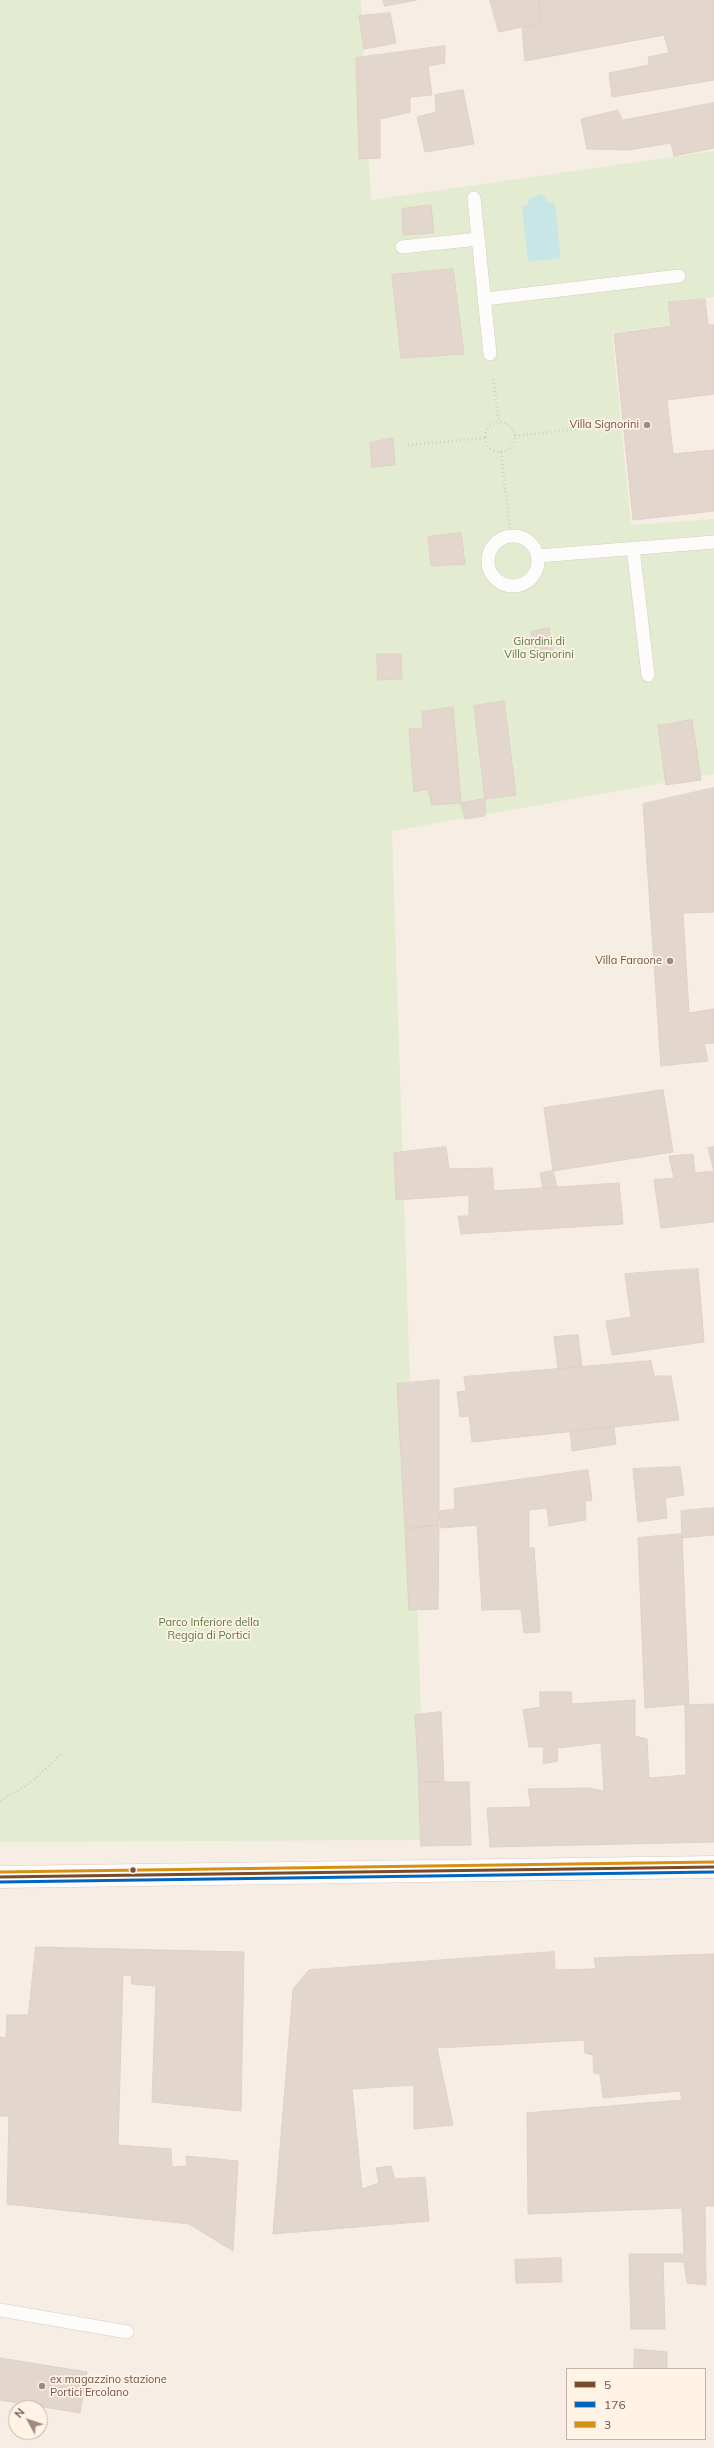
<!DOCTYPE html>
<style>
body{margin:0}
#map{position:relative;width:714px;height:2448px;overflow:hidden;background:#f6eee5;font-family:Mulish,sans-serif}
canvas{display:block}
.legend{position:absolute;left:566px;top:2368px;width:140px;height:72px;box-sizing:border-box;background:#fff3e6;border:1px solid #c7b3a6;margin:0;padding:5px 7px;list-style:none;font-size:12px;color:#735247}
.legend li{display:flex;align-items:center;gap:8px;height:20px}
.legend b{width:20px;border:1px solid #c7b3a6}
.north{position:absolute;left:8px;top:2400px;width:40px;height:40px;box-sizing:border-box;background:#fff3e6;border:1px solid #c7b3a6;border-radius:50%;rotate:310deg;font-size:11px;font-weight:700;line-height:16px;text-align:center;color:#735247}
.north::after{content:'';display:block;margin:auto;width:14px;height:18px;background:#a1897e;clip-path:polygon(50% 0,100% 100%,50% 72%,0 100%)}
</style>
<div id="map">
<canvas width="714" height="2448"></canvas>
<ul class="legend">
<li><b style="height:5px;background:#7a4b2a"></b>5</li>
<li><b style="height:5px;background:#0065bd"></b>176</li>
<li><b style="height:5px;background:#d69112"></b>3</li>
</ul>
<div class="north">N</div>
</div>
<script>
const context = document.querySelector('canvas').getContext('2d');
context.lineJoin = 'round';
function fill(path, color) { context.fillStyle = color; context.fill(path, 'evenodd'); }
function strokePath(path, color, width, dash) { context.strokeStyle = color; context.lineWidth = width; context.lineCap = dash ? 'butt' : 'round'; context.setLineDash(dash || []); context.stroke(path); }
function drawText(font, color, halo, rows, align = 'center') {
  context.font = font + ' Mulish,sans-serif'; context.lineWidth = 3.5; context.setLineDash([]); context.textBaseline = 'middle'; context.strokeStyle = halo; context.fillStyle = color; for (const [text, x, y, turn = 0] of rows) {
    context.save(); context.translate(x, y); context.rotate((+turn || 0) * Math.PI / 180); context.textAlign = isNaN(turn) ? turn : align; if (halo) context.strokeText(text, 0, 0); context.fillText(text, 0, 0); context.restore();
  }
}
fill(new Path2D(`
 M 0,0 L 361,0 L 371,200 L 714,151 L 714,297 L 667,301 L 670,325 L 612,333 L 631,525 L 714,519 L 714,774 L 392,831 L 425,1840 L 0,1842 Z`), '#e3ecd0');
fill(new Path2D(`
 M 540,194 L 546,197 L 548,203 L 555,203 L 561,258 L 528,262 L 522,206 L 528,206 L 529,199 Z`), '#c8e6e6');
const building = new Path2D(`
 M 383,0 L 417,0 L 385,6 Z
 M 490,0 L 539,0 L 540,23 L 499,32 Z
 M 539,0 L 714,0 L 714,80 L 612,97 L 609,73 L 649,65 L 648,57 L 669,53 L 664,35 L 525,61 L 522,28 L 540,23 Z
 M 390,13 L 396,43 L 364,49 L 359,16 Z
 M 445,46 L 445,63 L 428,66 L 432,95 L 410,97 L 410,112 L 380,119 L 380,158 L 359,159 L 356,58 Z
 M 463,90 L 474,144 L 425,152 L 417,117 L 436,112 L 435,95 Z
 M 714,103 L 714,148 L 674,156 L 671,143 L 629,150 L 587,149 L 581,119 L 618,110 L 622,120 Z
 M 431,205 L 434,233 L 403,235 L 402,209 Z
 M 453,269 L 464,354 L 401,358 L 392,275 Z
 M 705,299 L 708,325 L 714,325 L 714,394 L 667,400 L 673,454 L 714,450 L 714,511 L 633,520 L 614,334 L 671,326 L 668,302 Z
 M 393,438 L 395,465 L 372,467 L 370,443 Z
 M 461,533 L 465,564 L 431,566 L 428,537 Z
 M 549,628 L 553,652 L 536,653 L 531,632 Z
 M 377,654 L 401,654 L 402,679 L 378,680 Z
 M 504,701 L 516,795 L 485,799 L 474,706 Z
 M 453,707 L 461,803 L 432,805 L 428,789 L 414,792 L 409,729 L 423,728 L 422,712 Z
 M 692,720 L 701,780 L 666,785 L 658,726 Z
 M 714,788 L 714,912 L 683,913 L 689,1013 L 714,1009 L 714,1043 L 704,1044 L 708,1061 L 661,1066 L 643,804 Z
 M 485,799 L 485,816 L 465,819 L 461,803 Z
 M 663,1090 L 673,1152 L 553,1171 L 544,1108 Z
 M 446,1147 L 449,1169 L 492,1168 L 494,1191 L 619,1183 L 623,1224 L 461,1234 L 458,1216 L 469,1216 L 469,1195 L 396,1200 L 394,1153 Z
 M 714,1147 L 714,1222 L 661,1228 L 654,1180 L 674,1178 L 669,1156 L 693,1154 L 695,1173 L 714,1171 L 708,1148 Z
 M 553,1171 L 557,1187 L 543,1188 L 540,1173 Z
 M 698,1269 L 704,1342 L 612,1355 L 606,1321 L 631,1317 L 625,1274 Z
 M 578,1335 L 582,1367 L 558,1369 L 554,1337 Z
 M 651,1361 L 654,1376 L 671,1376 L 679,1420 L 472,1442 L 469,1416 L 460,1417 L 457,1392 L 466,1391 L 464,1377 Z
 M 439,1380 L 439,1525 L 405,1529 L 397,1384 Z
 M 614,1427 L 616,1444 L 572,1451 L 570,1432 Z
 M 680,1467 L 684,1495 L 665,1498 L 667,1518 L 638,1522 L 633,1469 Z
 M 588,1470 L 592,1500 L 585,1501 L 586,1520 L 549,1526 L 547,1508 L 529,1510 L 529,1548 L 534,1548 L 540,1632 L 524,1633 L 521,1609 L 482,1610 L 477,1525 L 441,1528 L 439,1511 L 455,1509 L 454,1489 Z
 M 714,1508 L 714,1535 L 682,1538 L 681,1511 Z
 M 439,1525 L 438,1609 L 409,1610 L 405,1529 Z
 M 682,1534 L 689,1704 L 645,1708 L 638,1538 Z
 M 540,1692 L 571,1692 L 572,1704 L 635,1700 L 635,1736 L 647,1739 L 649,1778 L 686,1775 L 685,1705 L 714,1704 L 714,1842 L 490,1847 L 487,1808 L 531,1807 L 528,1789 L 589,1788 L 604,1791 L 601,1743 L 557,1748 L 558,1761 L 543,1764 L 544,1747 L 529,1747 L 523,1710 L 540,1707 Z
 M 441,1712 L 444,1782 L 419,1782 L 415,1715 Z
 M 419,1782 L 469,1782 L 471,1845 L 421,1846 Z
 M 36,1947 L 244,1952 L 241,2111 L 152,2102 L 156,1986 L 132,1984 L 131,1975 L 123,1975 L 118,2145 L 171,2149 L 172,2167 L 187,2166 L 186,2156 L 238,2161 L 233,2251 L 189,2224 L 7,2204 L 9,2116 L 0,2116 L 0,2037 L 6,2038 L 7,2015 L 28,2015 Z
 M 554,1952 L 555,1970 L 596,1969 L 594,1958 L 714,1954 L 714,2206 L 705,2206 L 706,2285 L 687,2283 L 684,2262 L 663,2262 L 665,2329 L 631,2329 L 629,2254 L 684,2254 L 682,2208 L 528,2214 L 527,2113 L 682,2100 L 680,2091 L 603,2098 L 600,2074 L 594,2073 L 593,2055 L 585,2053 L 584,2040 L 437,2048 L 453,2125 L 414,2129 L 414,2085 L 352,2089 L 362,2189 L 379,2183 L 376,2168 L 391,2166 L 395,2179 L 425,2177 L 429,2221 L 273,2234 L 293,1989 L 309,1970 Z
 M 561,2258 L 562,2282 L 516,2283 L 515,2260 Z
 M 635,2349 L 667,2352 L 667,2369 L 634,2369 Z
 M 0,2358 L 87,2372 L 80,2413 L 0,2400 Z`);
fill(building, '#e2d6cd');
strokePath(building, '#dfd0c8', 1);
const lane = new Path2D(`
 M 474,198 L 490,354
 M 402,247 L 478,239
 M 485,299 L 679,276
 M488 561a25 25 0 1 1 50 0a25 25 0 1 1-50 0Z
 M 633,548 L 648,675
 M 538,556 L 714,542
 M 0,2310 L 127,2332`);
const street = new Path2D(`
 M 0,1877 L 714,1867`);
strokePath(lane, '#d7cbc4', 14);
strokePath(street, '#d7cbc4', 23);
strokePath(new Path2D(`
 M 493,379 L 499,422
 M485 437a15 15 0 1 1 30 0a15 15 0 1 1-30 0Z
 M 515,436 L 605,426
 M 408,445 L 485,438
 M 501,452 L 511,537
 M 0,1801 L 30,1783 L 61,1754`), '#d7ccc9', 2.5, [1, 3]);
strokePath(lane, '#fefcfb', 13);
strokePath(street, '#fefcfb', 22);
strokePath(new Path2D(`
 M 0,1877 L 714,1867`), '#7a4b2a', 3);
strokePath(new Path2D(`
 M 0,1882 L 714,1872`), '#0065bd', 3);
strokePath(new Path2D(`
 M 0,1872 L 714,1862`), '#d69112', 3);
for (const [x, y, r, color] of [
 [647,425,4,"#a1897e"],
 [670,961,4,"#a1897e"],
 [133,1870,3.5,"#735247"],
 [42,2386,4,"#a1897e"]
]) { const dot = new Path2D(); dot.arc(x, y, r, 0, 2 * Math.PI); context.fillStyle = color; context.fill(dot); strokePath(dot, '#fff3e6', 1.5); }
drawText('11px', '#735247', '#fff3e6', [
 ["Villa Signorini",639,425],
 ["Villa Faraone",662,961],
 ["ex magazzino stazione",50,2380,"left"],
 ["Portici Ercolano",50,2393,"left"]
], 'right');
drawText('11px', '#55793f', '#fff3e6', [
 ["Giardini di",539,642],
 ["Villa Signorini",539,655],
 ["Parco Inferiore della",209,1623],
 ["Reggia di Portici",209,1636]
]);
</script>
